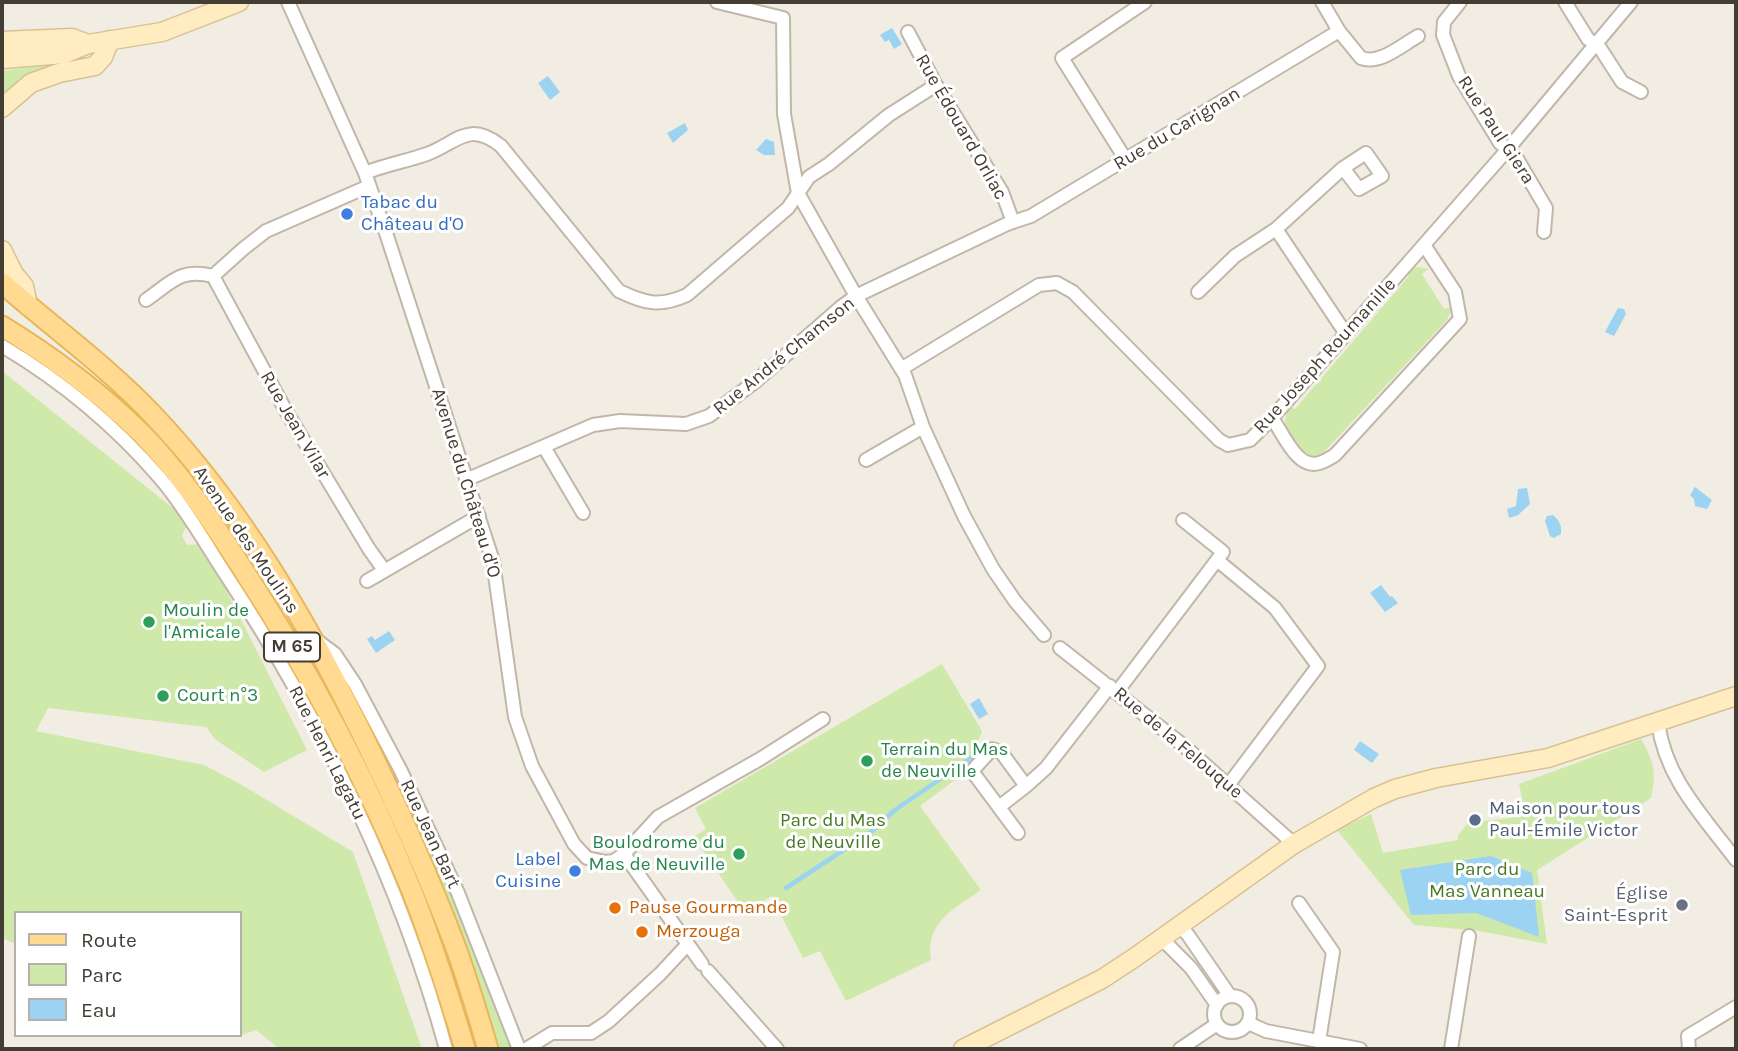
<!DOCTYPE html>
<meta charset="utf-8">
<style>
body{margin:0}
#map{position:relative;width:1738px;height:1051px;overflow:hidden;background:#f2ede3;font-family:Karla,sans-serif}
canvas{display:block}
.frame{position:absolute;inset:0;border:4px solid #443d33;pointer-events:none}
.legend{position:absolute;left:14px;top:911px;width:228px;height:126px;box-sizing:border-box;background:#fff;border:2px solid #b4b1ad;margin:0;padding:9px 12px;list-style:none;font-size:21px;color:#443d33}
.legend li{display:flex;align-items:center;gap:14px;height:35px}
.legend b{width:35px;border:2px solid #b4b1ad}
</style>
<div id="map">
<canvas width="1738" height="1051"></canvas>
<div class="frame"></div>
<ul class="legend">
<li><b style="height:9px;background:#ffda90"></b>Route</li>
<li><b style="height:19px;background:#cfe9aa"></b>Parc</li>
<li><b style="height:19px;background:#9cd3f2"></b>Eau</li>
</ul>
</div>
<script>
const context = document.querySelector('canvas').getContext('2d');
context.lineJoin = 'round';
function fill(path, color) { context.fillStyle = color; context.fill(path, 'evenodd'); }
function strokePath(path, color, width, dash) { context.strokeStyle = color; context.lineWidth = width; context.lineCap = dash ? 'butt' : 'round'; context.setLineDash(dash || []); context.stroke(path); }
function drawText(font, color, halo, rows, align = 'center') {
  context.font = font + ' Karla,sans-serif'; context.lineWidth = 6; context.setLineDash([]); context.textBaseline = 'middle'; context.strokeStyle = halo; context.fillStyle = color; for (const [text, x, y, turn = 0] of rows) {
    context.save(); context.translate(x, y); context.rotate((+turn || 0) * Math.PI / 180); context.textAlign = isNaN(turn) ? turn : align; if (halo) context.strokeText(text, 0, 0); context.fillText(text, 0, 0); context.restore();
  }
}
fill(new Path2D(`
 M 65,62 L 45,71 L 2,101 L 2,71 Z
 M 1417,267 L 1429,269 L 1422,274 L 1444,309 L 1453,306 L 1447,320 L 1323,453 L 1315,457 C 1292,448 1277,431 1290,406 L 1295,409 L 1409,276 L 1406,272 Z
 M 2,371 L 174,509 L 186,527 L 182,536 L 187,545 L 200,544 L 223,584 L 307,750 L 264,772 L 216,740 L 206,727 L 48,708 L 36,731 L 204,765 L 242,785 L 353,852 L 422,1049 L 280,1049 L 256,1030 L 242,1035 L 240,1031 L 240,913 L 16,913 L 16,944 L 2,938 Z
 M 942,664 L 982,731 L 967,771 L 920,806 L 981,890 C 954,909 925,922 931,960 L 846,1001 L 820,951 L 803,958 L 771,896 L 746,914 L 694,837 L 706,829 L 695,808 Z
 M 1641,739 C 1654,761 1657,773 1651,798 L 1537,870 L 1547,944 L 1479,931 L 1414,925 L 1337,830 L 1371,814 L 1383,853 L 1458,840 L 1458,835 L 1468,823 L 1526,816 L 1519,784 Z
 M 398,782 L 434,849 L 473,942 L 511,1049 L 497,1049 L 397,787 Z`), '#cfe9aa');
fill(new Path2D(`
 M 892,28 L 902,44 L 894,49 L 889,40 L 885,42 L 880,35 Z
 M 548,76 L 560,92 L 550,100 L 538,83 Z
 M 685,123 L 688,130 L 673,143 L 667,133 Z
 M 766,139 L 774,142 L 775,155 L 764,155 L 756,150 Z
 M 1618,308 L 1624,309 L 1626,314 L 1614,336 L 1605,332 Z
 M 1695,487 L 1712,500 L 1707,509 L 1695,506 L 1694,499 L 1690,495 Z
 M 1527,488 L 1530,504 L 1518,515 L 1509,518 L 1507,509 L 1516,506 L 1518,489 Z
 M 1553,515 C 1559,520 1562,525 1561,534 L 1554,538 L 1550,536 L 1545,521 L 1547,516 Z
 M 1381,585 L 1390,597 L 1392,596 L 1398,603 L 1385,612 L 1370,593 Z
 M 389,631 L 395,640 L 376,653 L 367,639 L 372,636 L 375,640 Z
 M 979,698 L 988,714 L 979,719 L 970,704 Z
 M 1360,741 L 1379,754 L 1372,763 L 1354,750 Z
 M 1491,856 L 1532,873 L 1539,937 L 1476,913 L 1411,915 L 1400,870 Z`), '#9cd3f2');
strokePath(new Path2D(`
 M 786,888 L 871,832 L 895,810 L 971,758`), '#9cd3f2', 4.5);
const street = new Path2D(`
 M 288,2 L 365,173 L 387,236 L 493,561 L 515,717 L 532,766 L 574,844 L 587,858 L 605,862 L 614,861 L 624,854 L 658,817 L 760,759 L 823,719
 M 717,2 L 783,18 L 784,114 L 798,193 L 856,296 L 905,375 L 923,427 L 964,516 L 993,569 L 1015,601 L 1044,635
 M 1322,2 L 1339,31 L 1361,58 C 1380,65 1402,45 1418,36
 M 1460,2 L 1444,22 L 1443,35 L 1459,76 L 1500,143 L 1516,157 L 1546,208 L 1544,232
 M 1565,2 L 1588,39 L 1600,48 L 1622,82 L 1641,92
 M 908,32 L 936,85 L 1002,192 L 1013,222
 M 1126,160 L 1062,58 L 1145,2
 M 365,173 C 385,165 407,161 427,154 C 457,143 468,120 501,146 L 619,291 C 646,304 660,307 687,295 L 788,208 L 809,177 L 829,164 L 889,115 L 936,85
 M 369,186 L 266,231 L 243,249 L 213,276 L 286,411 L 369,549 L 384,570
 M 1276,229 L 1346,334
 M 1198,292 L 1235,256 L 1276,229 L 1343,168 L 1366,153 L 1382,176 L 1359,189 L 1343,168
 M 146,300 C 172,282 180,268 213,276
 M 2,346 C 61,381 115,426 160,478 C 185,507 205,543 226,575 C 320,718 401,883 446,1049
 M 901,369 L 1039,285 L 1057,283 L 1073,292 L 1219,440 L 1228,445 L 1250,440 L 1272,418 L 1508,149 L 1631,2
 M 1272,418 C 1283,433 1297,470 1319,463 C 1324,462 1330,458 1335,455 L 1460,319 L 1455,292 L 1424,245
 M 544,447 L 583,513
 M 866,460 L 923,427
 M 468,479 L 593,425 L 620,421 L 686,424 L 709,416 L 756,381 L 841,307 L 856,296 L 1007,224 L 1031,216 L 1339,31
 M 1183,520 L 1223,552 L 1217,560 L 1275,608 L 1318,666 L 1229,784
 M 367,581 L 479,516
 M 315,639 L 335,654 L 355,684 L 401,771 L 458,893 L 519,1049
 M 1060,648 L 1184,746 L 1294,844
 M 1117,692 L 1217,560
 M 1658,722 C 1665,778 1703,816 1736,860
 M 999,807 L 1026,786
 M 1018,833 L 972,771 L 992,749 L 1001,752 L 1026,786 L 1046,768 L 1110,686
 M 624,854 L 702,964
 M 1299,903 L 1333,952 L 1319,1041
 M 1179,925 L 1188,935 L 1230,996
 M 1162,939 L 1191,968 L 1217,1005
 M 708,971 L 777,1049
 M1214 1014a18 18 0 1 1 36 0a18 18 0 1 1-36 0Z
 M 1248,1023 L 1266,1031 L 1360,1049
 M 526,1049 L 552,1033 L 591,1033 L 609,1021 L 660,974 L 688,944
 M 1180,1049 L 1217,1024
 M 1451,1049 L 1469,936
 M 1689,1049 L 1688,1036 L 1736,1007`);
const secondary = new Path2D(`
 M 2,41 L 72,38 L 88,44
 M 2,59 L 64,54 L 88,44 L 162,32 L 239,2
 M 2,108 L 31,83 L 59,73 L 95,66 L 103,57 L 110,40
 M 2,250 L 14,274 L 24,286 L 28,306
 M 963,1049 L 1102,979 L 1134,958 L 1294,844 L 1374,798 L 1395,789 L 1436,778 L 1548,758 L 1736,696`);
const primary = new Path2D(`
 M 2,283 C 52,327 108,367 154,416 C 240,507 305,618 360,730 C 395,801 428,874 456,948 C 468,981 478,1016 488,1049
 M 2,326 C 51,356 98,391 140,432 C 181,473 213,523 244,571 C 309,671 366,778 411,889 C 432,941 449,996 465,1049`);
strokePath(street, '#c1b7a9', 16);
strokePath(secondary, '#d8c293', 21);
strokePath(primary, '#e8b75c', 23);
strokePath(street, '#fff', 12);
strokePath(secondary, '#ffedc1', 18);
strokePath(primary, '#ffda90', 19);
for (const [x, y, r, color] of [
 [347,214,7,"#3f7fe0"],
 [149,622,7,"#2e9e5b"],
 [163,696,7,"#2e9e5b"],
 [867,761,7,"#2e9e5b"],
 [1475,820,7,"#5c6f8a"],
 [739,854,7,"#2e9e5b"],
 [575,871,7,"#3f7fe0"],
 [1682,905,7,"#6b7280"],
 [615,908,7,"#e8710a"],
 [642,932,7,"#e8710a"]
]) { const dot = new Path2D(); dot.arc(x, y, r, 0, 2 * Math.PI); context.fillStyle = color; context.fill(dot); strokePath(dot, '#fff', 2.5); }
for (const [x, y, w] of [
 [292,647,56]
]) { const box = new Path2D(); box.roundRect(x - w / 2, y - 14.5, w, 29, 5); context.fillStyle = '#fff'; context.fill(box); strokePath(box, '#443d33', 2); }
drawText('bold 18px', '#443d33', null, [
 ["M 65",292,647]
]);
drawText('19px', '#443d33', '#fff', [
 ["Rue Édouard Orliac",961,127,60],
 ["Rue du Carignan",1177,129,-31],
 ["Rue Paul Giera",1496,130,57],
 ["Rue André Chamson",784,356,-39],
 ["Rue Joseph Roumanille",1325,356,-48],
 ["Rue Jean Vilar",295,425,60],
 ["Avenue du Château d'O",466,483,73],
 ["Avenue des Moulins",246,540,56],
 ["Rue de la Felouque",1178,743,40],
 ["Rue Henri Lagatu",327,753,63],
 ["Rue Jean Bart",430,834,65]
]);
drawText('19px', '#366cbe', '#fff', [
 ["Tabac du",361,203],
 ["Château d'O",361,225],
 ["Label",561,860,"right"],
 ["Cuisine",561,882,"right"]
], 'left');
drawText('19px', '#27864d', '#fff', [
 ["Moulin de",163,611],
 ["l'Amicale",163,633],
 ["Court n°3",177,696],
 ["Terrain du Mas",881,750],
 ["de Neuville",881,772],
 ["Boulodrome du",725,843,"right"],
 ["Mas de Neuville",725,865,"right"]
], 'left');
drawText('19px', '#4e5e75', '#fff', [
 ["Maison pour tous",1489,809],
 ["Paul-Émile Victor",1489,831]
], 'left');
drawText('19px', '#487825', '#fff', [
 ["Parc du Mas",833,821],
 ["de Neuville",833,843],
 ["Parc du",1487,870],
 ["Mas Vanneau",1487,892]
]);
drawText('19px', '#5b616d', '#fff', [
 ["Église",1668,894],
 ["Saint-Esprit",1668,916]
], 'right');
drawText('19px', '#c56008', '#fff', [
 ["Pause Gourmande",629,908],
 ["Merzouga",656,932]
], 'left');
</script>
